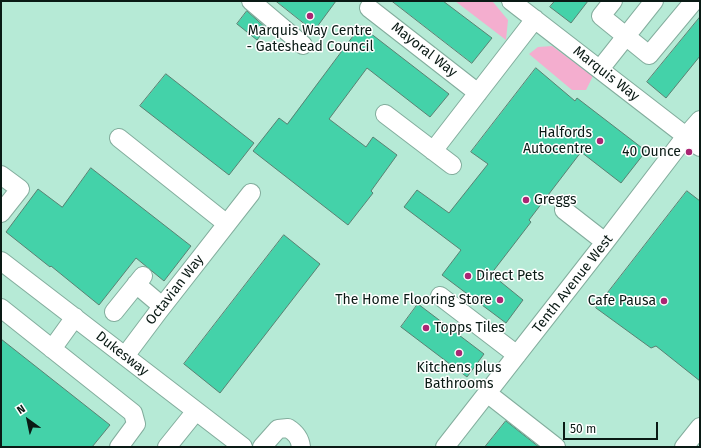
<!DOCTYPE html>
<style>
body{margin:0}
#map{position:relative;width:701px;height:448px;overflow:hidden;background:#c9f5e3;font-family:"Fira Sans",sans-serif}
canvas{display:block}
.frame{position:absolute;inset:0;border:2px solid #0a1a15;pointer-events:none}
.north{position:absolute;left:8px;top:400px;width:40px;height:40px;-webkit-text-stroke:3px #fff;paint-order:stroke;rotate:327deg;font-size:11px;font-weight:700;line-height:16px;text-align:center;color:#0a1a15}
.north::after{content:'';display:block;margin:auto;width:14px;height:18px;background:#0a1a15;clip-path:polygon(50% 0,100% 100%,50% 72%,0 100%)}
.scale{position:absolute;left:563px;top:422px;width:95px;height:18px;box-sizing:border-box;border:2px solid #0a1a15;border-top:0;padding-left:5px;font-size:12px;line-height:14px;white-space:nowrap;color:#0a1a15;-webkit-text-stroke:3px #fff;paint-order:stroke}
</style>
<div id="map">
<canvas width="701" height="448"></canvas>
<div class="frame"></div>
<div class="north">N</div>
<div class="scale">50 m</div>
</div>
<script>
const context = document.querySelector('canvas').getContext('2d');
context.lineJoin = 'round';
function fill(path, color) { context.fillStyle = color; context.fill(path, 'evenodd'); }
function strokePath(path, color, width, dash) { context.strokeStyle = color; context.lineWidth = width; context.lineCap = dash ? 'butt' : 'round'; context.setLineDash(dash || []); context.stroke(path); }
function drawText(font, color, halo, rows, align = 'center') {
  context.font = font + ' "Fira Sans",sans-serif'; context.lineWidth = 3; context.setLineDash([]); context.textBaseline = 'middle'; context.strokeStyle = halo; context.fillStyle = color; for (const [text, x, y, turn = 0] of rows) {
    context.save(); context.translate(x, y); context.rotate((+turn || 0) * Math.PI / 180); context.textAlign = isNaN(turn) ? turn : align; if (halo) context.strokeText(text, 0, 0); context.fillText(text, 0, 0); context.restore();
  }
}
fill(new Path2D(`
 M 1,1 L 700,1 L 700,447 L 1,447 Z`), '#b6ead6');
fill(new Path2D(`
 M 455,1 L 493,2 L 508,20 L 506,40 Z
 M 552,46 L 593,76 L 586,90 L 572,90 L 529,54 L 538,47 Z`), '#f4aecf');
const building = new Path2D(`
 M 276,1 L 336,1 L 314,31 Z
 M 392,1 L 443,1 L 492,38 L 472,63 Z
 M 555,1 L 588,1 L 571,23 L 550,7 Z
 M 247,11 L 266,28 L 257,40 L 237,24 Z
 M 700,17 L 700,56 L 666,98 L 647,82 Z
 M 361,26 L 449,94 L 430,117 L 367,68 L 329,119 L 366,147 L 373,137 L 397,155 L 371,191 L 373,193 L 348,225 L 253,151 L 279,118 L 287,124 Z
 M 536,68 L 575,101 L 577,98 L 646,151 L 621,183 L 581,152 L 529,220 L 531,222 L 491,274 L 523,300 L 506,323 L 442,275 L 461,250 L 404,207 L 417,190 L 449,213 L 488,164 L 471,152 Z
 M 166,74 L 254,143 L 229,175 L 140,106 Z
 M 91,168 L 191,246 L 164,281 L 136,258 L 99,305 L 51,266 L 50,267 L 6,232 L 38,189 L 62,207 Z
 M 687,191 L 700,201 L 700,381 L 656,346 L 651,348 L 596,308 Z
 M 284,235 L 320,264 L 220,393 L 184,364 Z
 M 418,304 L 484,354 L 467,377 L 401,327 Z
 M 1,339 L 110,425 L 92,447 L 1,447 Z
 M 506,421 L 539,447 L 485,447 Z`);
fill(building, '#44d2a9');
strokePath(building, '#5a8273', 1);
const minor = new Path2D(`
 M 251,1 L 303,45
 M 511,1 L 700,147
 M 613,1 L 601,16 L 649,55 L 694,1
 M 369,8 L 478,93
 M 600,69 L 654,1
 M 385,114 L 452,165
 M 119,138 L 227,224
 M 433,151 L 535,19
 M 1,175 L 20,189 L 1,213
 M 564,210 L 605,242
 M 1,261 L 243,447
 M 136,284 L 162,306
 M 440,296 L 517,355
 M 1,308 L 133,413 L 136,424 L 119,447
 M 114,312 L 143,276
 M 52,349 L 75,317
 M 125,356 L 158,312 L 251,193
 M 487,393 L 556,447
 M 167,447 L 196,411
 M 262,447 L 278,429 L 288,428 C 296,433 300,438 301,447
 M 445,447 L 605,242 L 686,136 L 700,120
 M 684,447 L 700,427`);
strokePath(minor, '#83ad9d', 20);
strokePath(minor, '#fff', 18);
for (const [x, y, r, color] of [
 [310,16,4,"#a92673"],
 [600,141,4,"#a92673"],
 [689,152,4,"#a92673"],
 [526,200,4,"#a92673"],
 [468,276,4,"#a92673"],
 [500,300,4,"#a92673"],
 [664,301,4,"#a92673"],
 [426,328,4,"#a92673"],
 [459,353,4,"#a92673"]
]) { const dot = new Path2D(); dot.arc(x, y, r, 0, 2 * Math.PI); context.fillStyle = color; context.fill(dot); strokePath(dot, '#fff', 1.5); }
drawText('14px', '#0a1a15', '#fff', [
 ["Marquis Way Centre",310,31,"center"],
 ["- Gateshead Council",310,47,"center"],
 ["Halfords",592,133],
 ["Autocentre",592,149],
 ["40 Ounce",681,152],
 ["Greggs",534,200,"left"],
 ["Direct Pets",476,276,"left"],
 ["The Home Flooring Store",492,300],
 ["Cafe Pausa",656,301],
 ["Topps Tiles",434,328,"left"],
 ["Kitchens plus",459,368,"center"],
 ["Bathrooms",459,384,"center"]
], 'right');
drawText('14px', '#0a1a15', '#fff', [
 ["Mayoral Way",424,50,38],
 ["Marquis Way",606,74,38],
 ["Tenth Avenue West",573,284,-52],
 ["Octavian Way",175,290,-52],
 ["Dukesway",122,354,38]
]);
</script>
